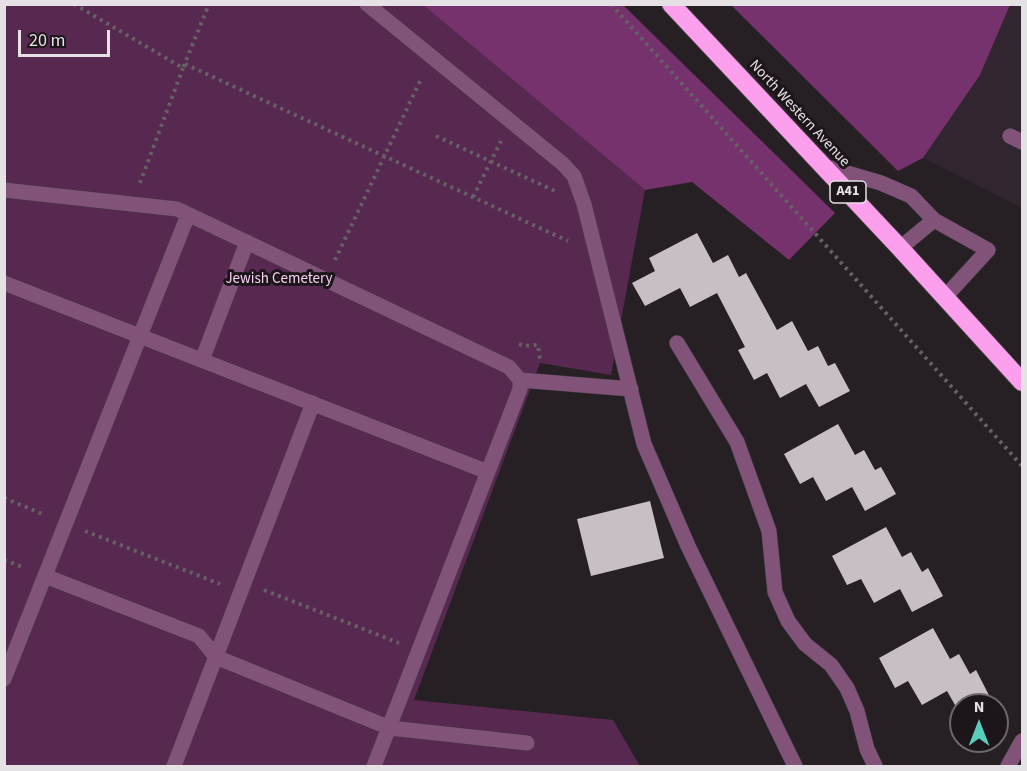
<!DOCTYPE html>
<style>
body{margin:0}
#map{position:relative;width:1027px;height:771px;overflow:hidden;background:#261f24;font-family:"Source Sans 3",sans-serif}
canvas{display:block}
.frame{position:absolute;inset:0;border:6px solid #e6e1e5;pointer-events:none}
.north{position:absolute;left:949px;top:693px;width:60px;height:60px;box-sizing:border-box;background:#1c161b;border:2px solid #6d676c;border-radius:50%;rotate:0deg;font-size:16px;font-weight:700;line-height:24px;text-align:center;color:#e6e1e5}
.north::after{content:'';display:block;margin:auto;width:21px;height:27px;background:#5acebe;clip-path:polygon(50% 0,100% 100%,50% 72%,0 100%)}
.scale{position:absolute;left:18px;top:30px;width:92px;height:27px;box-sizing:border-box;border:3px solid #e6e1e5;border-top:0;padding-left:8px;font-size:18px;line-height:21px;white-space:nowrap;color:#e6e1e5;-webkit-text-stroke:4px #1c161b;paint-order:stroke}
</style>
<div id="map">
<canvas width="1027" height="771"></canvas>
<div class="frame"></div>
<div class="north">N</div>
<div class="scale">20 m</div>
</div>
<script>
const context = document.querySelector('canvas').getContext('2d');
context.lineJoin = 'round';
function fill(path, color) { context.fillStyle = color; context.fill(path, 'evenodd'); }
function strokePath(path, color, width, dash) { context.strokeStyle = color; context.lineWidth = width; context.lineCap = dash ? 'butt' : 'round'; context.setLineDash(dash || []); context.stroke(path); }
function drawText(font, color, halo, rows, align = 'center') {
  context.font = font + ' "Source Sans 3",sans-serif'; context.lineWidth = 6; context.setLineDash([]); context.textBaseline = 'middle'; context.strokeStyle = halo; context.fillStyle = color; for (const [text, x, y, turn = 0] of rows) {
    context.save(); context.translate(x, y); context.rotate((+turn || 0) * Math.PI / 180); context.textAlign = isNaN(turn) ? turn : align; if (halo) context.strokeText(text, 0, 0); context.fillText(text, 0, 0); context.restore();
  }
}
fill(new Path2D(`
 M 1010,5 L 1022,5 L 1022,208 L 923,158 L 980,75 Z`), '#31252f');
fill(new Path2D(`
 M 4,5 L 423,5 L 645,190 L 611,375 L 540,363 L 414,700 L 613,720 L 640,766 L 5,766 Z`), '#572850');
fill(new Path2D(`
 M 423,5 L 623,5 L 835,213 L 789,260 L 692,182 L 645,190 Z
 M 731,5 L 1010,5 L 980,75 L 923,158 L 898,171 Z`), '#75326c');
fill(new Path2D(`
 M 697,233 L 713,263 L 728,255 L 739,277 L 746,273 L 777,330 L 792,321 L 808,351 L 818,346 L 828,366 L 835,363 L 850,391 L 819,407 L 806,384 L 780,398 L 767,373 L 754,380 L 738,350 L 745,347 L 717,293 L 690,307 L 680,288 L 645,306 L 632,283 L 655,271 L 649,258 Z
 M 838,424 L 855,455 L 864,450 L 875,470 L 881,467 L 896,494 L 865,511 L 852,487 L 826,501 L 813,477 L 800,484 L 784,454 Z
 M 650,501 L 664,558 L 591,576 L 577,519 Z
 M 886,527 L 902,557 L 911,552 L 922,572 L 928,568 L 943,596 L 912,612 L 900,589 L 874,603 L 861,579 L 847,585 L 832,556 Z
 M 933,628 L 950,659 L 959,654 L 970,674 L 976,670 L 994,705 L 955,705 L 947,691 L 922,705 L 908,681 L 895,688 L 879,658 Z`), '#c8bfc6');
const minor = new Path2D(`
 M 367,4 L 563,164 L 574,176 L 584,204 L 644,444 L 688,546 L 795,766
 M 1010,136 L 1022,142
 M 823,166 L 881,183 L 911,196 L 934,220
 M 4,190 L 177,209 L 509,367 L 520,380 L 520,389 L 374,766
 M 900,248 L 934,220 L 988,250 L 945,297
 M 4,283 L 488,472
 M 677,343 L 737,442 L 769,531 L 775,592 L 788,621 L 805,644 L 831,665 L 847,688 L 857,711 L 867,749 L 875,766
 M 202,360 L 247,242
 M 520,380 L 631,389
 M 45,576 L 199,636 L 216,657 L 390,728 L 527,743
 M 4,679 L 188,215
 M 174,766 L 313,403
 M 1008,766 L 1022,741`);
const highway = new Path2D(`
 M 671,4 L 900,248 L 1022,382`);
strokePath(minor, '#413a3f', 16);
strokePath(highway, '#413a3f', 20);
strokePath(new Path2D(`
 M 74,4 L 183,68 L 209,4
 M 611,4 L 1022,466
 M 185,64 L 568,241
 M 436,136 L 555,191
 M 140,183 L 183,68
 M 473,197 L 501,141
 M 335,260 L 422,77
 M 519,344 L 524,346 L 538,345 L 540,361
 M 4,498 L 45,515
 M 85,531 L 220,584
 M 4,560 L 25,568
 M 264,590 L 399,643`), '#676065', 4, [3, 4.5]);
strokePath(minor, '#815379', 15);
strokePath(highway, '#fc9fed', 18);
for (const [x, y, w] of [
 [848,192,36]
]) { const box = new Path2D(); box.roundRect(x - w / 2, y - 11, w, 22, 4.5); context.fillStyle = '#1c161b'; context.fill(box); strokePath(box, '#e6e1e5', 1.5); }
drawText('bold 14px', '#e6e1e5', null, [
 ["A41",848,192]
]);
drawText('15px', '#e6e1e5', '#1c161b', [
 ["North Western Avenue",799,114,47]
]);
drawText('15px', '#f7cfef', '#1c161b', [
 ["Jewish Cemetery",279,280]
]);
</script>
